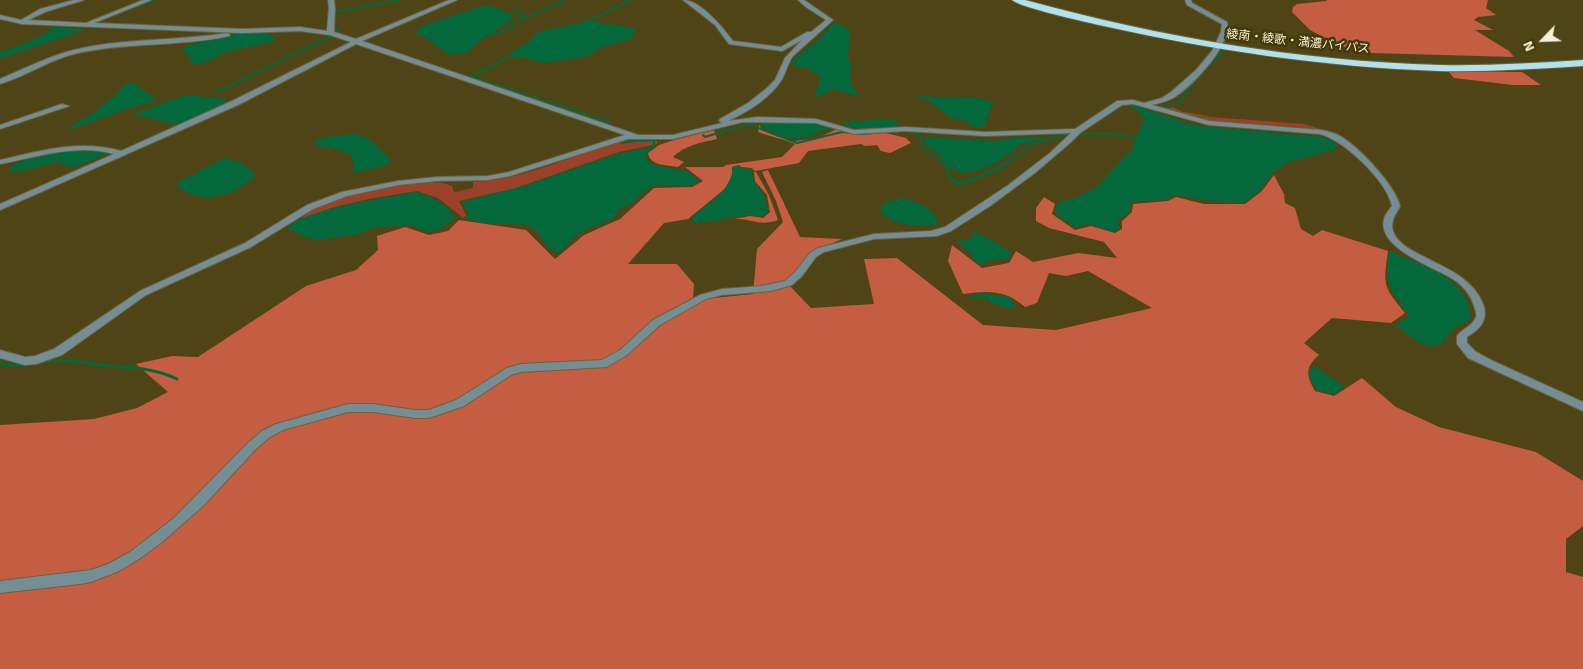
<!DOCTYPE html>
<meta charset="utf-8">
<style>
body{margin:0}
#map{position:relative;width:1583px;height:669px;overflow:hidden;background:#4f4415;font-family:Signika,sans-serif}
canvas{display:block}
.north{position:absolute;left:1518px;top:15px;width:50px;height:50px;-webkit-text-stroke:4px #443908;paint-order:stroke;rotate:246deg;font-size:14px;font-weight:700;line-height:20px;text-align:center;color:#f5efd7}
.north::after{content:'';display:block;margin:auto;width:18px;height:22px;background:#f5efd7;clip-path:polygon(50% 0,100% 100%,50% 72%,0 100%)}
</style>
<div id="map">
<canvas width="1583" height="669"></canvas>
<div class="north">N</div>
</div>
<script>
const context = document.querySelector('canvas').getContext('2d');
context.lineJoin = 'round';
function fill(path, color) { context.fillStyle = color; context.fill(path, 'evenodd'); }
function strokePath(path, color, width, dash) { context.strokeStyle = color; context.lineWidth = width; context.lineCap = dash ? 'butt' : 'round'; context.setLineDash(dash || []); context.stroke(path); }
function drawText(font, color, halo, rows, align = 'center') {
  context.font = font + ' Signika,"Noto Sans JP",sans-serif'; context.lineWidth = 5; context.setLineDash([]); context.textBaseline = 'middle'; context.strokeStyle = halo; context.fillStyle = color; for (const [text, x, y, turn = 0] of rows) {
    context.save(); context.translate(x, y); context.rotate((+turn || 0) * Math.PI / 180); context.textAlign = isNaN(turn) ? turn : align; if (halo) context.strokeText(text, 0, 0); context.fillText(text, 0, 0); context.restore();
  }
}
fill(new Path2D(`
 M 1173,107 L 1183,112 L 1210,116 L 1197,116 L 1305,124 L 1331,133 C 1294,123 1252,126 1213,122 C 1196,119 1181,114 1165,109 Z
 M 650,140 L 657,141 L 657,144 L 619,152 L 513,189 L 459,201 L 466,216 L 463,218 L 438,198 L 417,191 L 368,199 L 331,208 L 301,219 C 306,215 311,210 316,207 C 338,195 431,174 452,186 L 454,192 L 473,188 L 473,182 C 523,180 572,156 619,141 L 621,144 Z`), '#9b412a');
fill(new Path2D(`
 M 1326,0 L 1488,0 L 1486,8 L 1496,15 L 1478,17 L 1474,20 L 1493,30 L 1475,30 L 1509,51 L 1514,57 L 1372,53 L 1340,46 L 1310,30 L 1292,12 L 1293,7 L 1297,4 L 1327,1 Z
 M 1448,71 L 1522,72 L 1541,85 L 1513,85 L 1454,78 Z
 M 759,125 L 762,129 L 776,136 L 795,141 L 818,138 L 837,129 L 863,134 L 882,132 L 906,138 L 911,143 L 890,153 L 881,151 L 877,145 L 865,146 L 861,144 L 808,151 L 799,163 L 755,171 L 752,168 L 741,167 L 739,165 L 732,167 L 732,175 L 726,188 L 688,219 L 664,223 L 628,264 L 677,264 L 694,284 L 693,300 L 753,294 L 757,249 L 783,222 L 776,201 L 762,172 L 768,170 L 800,237 L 842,239 L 813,252 L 788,284 L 811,308 L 874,304 L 864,259 L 897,258 L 983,325 L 1056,330 L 1152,308 L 1088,271 L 1066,276 L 1049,273 L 1037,303 L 1025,307 C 1004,289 988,291 963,294 L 948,261 L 952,245 L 982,268 L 1009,263 L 1016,251 L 1033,262 L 1078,253 L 1117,258 L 1104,242 L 1049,228 L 1036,221 L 1036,208 L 1044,197 L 1055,204 L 1052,214 L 1075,230 L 1091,226 L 1115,233 L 1122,229 L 1122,221 L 1132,212 L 1133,204 L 1168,201 L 1176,197 L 1204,204 L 1245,204 L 1262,191 L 1274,175 L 1284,194 L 1285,203 L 1295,208 L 1301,229 L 1313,236 L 1322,230 L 1388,251 C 1383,286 1383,286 1405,313 L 1391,323 L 1332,318 L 1304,343 L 1319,355 C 1305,367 1306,375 1315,391 L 1334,396 L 1362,378 L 1396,407 L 1439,427 L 1536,452 L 1583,481 L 1583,526 L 1566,539 L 1566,572 L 1583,577 L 1583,669 L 0,669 L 0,425 L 94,419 L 137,408 L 168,392 L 136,364 L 172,356 L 198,357 L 306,286 L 356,270 L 378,250 L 377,236 L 405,227 L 429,235 L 448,231 L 459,220 L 526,230 L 555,259 L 584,235 L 620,219 L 654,188 L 692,187 L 703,181 L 685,167 L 723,167 L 726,165 L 782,157 L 795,144 C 783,139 768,136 758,132 Z
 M 714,130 L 717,139 C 703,142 683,146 673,157 L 684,162 L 678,167 C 667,165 650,166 648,153 L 659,145 L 674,140 Z
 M 754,172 L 756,172 L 769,195 L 778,220 C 759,227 753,218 734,219 L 750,216 L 763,218 L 770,212 L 767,195 L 755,181 Z`), '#c45d42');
fill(new Path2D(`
 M 483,6 L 491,6 L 511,14 L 513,19 L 478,42 L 466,53 L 449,55 L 426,38 L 415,34 L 420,30 L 420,27 Z
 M 588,21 L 634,28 L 636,30 L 631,39 L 600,48 L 589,56 L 553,62 L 541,63 L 527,58 L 510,57 L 511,52 L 530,42 L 534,36 L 539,32 Z
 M 837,22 L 850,31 L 848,55 L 851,66 L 850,75 L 853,88 L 858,93 L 856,96 L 834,89 L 814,98 L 821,77 L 808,69 L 793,66 L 792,61 C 800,53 809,48 817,41 C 825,35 826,25 837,22 Z
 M 44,27 L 88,29 L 0,59 L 0,52 L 26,43 L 52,30 Z
 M 261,32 L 268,33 L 276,41 L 227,52 L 204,63 L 187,63 L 191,59 L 183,50 L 185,46 L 241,33 Z
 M 133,83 L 155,99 L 155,101 L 127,109 L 70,130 L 73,125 L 94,113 L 127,84 Z
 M 186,95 L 224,99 L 228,103 L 185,123 L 168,123 L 133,114 Z
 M 914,96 L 974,98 L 993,102 L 985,126 C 977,130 972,128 966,121 L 951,118 L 929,101 Z
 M 1126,104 L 1130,104 L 1190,124 L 1209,127 L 1323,137 L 1332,140 L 1337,146 L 1335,150 L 1289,162 L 1271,174 L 1259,191 L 1244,203 L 1215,202 L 1174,195 L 1167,200 L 1131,202 L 1130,212 L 1118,220 L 1120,229 L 1113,232 L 1088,224 L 1076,228 L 1058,216 L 1055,210 L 1058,203 L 1078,197 L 1097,187 L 1133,148 L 1135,139 L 1144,121 C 1141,111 1135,109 1126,104 Z
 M 893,119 L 899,123 L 900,126 L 864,129 L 843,125 L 845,122 Z
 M 759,121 L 810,123 L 832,127 L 832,129 C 822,128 813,136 802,138 C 789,141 773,131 761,126 Z
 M 354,134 C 369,136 379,148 389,158 L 391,163 L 385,166 L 354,173 L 352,155 L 331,148 L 320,148 L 313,141 L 327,137 Z
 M 924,137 L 997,141 L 1020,137 L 1045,138 L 1019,145 C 1009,158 968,182 953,169 C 941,159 943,154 926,147 Z
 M 656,146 L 646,153 L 647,160 L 651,164 L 689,172 L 699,182 C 686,190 666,180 649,188 C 640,192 639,199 632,204 C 623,206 618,207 616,217 C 606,224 593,225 582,232 C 572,238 566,246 558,254 L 547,247 L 539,234 L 529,225 L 483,223 L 466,219 L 468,213 L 462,202 L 527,185 L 614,155 Z
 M 97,148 L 112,152 L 73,168 L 59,162 L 17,172 L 8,170 L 10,167 L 33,156 Z
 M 225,158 L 241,163 L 256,175 C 237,196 200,207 178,186 L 178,182 Z
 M 738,166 L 741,168 L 751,169 L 754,181 L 765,196 L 768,212 L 766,215 C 761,218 757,215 751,215 C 737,215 700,227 692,221 L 692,217 C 709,202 731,192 733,167 Z
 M 416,192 C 432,196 447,205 456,218 L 440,229 L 426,232 L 414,226 L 376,227 L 359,234 L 320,240 L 304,237 L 287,228 C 305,209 389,197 416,192 Z
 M 901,198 C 914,202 932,206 938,221 L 936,225 C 916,226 892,227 880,210 L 882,204 Z
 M 975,232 L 996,243 L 1012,253 L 1008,259 L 996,259 L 980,264 L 973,260 L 973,256 C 968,250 962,246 955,241 L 971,240 L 973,237 L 971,234 Z
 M 1389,251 C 1421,265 1470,277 1471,319 L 1454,328 L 1443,343 L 1433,347 L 1420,343 L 1396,326 L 1398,322 L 1405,320 L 1409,315 C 1388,287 1385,286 1389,251 Z
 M 980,293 L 1010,297 L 1013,302 L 1012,304 L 1018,307 C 1006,312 993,303 982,297 L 976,299 L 969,296 L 974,296 Z
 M 1313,366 L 1344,386 L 1335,394 L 1317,391 L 1310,378 L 1310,370 Z`), '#03693c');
strokePath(new Path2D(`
 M 334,15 L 334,12 L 398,0
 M 521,20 L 565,0
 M 98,21 L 154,0
 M 587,22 L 631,0
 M 334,23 L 337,32
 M 486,35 C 501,35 513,27 523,16 L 522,13 L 513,8
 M 513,55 L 471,77 L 610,122
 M 217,92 L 331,36
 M 1151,113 L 1157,108 L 1178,105 L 1192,84 L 1222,52
 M 911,131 L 920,136 L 922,148 L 945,163
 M 1082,134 L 1117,134 L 1138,139
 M 703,135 L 705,137 L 748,124 L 797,143 L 842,132 L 862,134 L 885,132
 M 622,142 L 654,140 L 654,145 L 649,148
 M 1006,163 C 1014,159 1021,151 1029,146 C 1035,143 1060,135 1067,134`), '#03693c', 2);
strokePath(new Path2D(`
 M 944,162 L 952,180 L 960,184 L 993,171 L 1008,162
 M 0,362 L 4,365 L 28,365
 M 39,362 C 63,358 84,363 109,366 C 133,368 155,368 177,379`), '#03693c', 3);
const minor = new Path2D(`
 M 74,0 L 84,0 L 45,12 L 28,20 L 86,23 L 143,0 L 151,0 L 94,23 L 242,29 L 300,27 L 327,31 L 329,8 L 328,0 L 334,0 L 335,8 L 334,32 L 356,39 L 449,0 L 457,0 L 362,41 L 638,135 L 673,135 L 722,123 L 719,121 L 720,119 L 748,103 L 767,88 L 775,80 L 785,58 L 802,40 L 782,51 L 729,44 L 715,25 L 683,0 C 701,0 723,28 733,41 L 781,47 L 807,32 L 811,32 L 826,20 L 806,7 L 798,0 L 804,0 L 833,20 L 793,56 C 787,64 786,73 781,81 C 769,99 747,112 728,121 L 757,117 L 816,119 L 854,130 L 906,127 L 985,132 L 1075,129 L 1117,101 L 1133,100 L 1144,103 L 1162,98 L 1171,92 L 1196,70 L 1212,51 L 1221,32 L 1222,24 L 1187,5 L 1185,0 L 1191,0 L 1192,3 L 1227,22 C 1232,45 1193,85 1175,97 C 1168,101 1160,103 1152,105 L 1209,121 L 1321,130 C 1326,131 1331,132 1336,134 C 1356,143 1395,185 1400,206 C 1396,214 1390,221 1393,231 C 1402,259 1468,263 1483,304 C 1489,320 1480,329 1467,337 L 1467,343 L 1476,352 L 1493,361 L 1583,402 L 1583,411 L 1468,358 L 1457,344 L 1457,336 C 1462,329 1473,326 1476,317 C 1477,313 1475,310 1474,306 C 1471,296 1465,288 1456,281 C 1438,268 1376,249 1384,219 C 1385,215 1389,210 1392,206 C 1386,180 1345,141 1320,134 L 1209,125 L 1133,104 L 1122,105 L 1080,133 L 1071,142 L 1036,172 L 990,206 L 951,231 L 937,236 L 874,239 L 824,252 L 816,257 L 802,276 L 792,285 L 771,291 L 722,295 L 706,299 L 660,325 L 627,355 L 607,367 L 521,372 L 511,375 L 464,406 L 429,418 L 415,418 L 373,412 L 348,412 L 283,430 L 270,437 L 256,449 L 203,506 L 161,543 L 139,559 L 117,572 L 91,582 L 80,584 L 0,593 L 0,581 L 91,570 L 108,564 L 130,552 L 174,518 L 248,443 L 262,431 L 276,424 L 348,404 L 373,404 L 415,410 L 429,410 L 456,400 L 507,368 L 521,364 L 602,360 L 620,350 L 653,320 L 700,295 L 722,289 L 761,286 L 785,281 L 795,272 L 810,253 L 818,248 L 874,234 L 931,231 L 945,227 L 1007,186 L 1050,153 L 1071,133 L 985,136 L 906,131 L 854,134 L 816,123 L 743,122 L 673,139 L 628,139 L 510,176 L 488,180 L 437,181 L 398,185 L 347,196 L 313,209 L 251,247 L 146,295 L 62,355 L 36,364 L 25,365 L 0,358 L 0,350 L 25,357 L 35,356 L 54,349 L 140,291 L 245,243 L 307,205 L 342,192 L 398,181 L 437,177 L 488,176 L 509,172 L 625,135 L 356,44 L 238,105 L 0,210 L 0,204 L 114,154 C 77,143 37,157 0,164 L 0,160 C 40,151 80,139 121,151 L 232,101 L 351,42 L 330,35 L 300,31 L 242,33 L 22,24 L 0,19 L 0,15 L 21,20 L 40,9 Z
 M 227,33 L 230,35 L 229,36 C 179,47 128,42 78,53 C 50,59 27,76 0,84 L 0,79 C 26,68 51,55 78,49 C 127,38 178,41 227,33 Z
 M 62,104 L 69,106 L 0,129 L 0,125 Z`);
const trunk = new Path2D(`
 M 1012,0 L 1025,0 C 1161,37 1298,61 1439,65 C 1487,66 1535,63 1583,60 L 1583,66 C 1535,69 1487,72 1439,71 C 1324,67 1211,50 1099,25 C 1082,21 1022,8 1012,0 Z`);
strokePath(minor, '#6d6338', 2);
strokePath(trunk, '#6d6338', 2);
fill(minor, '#758d94');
fill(trunk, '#b0e2ee');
drawText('12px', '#f5efd7', '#443908', [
 ["綾南・綾歌・満濃バイパス",1298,42,6]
]);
</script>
